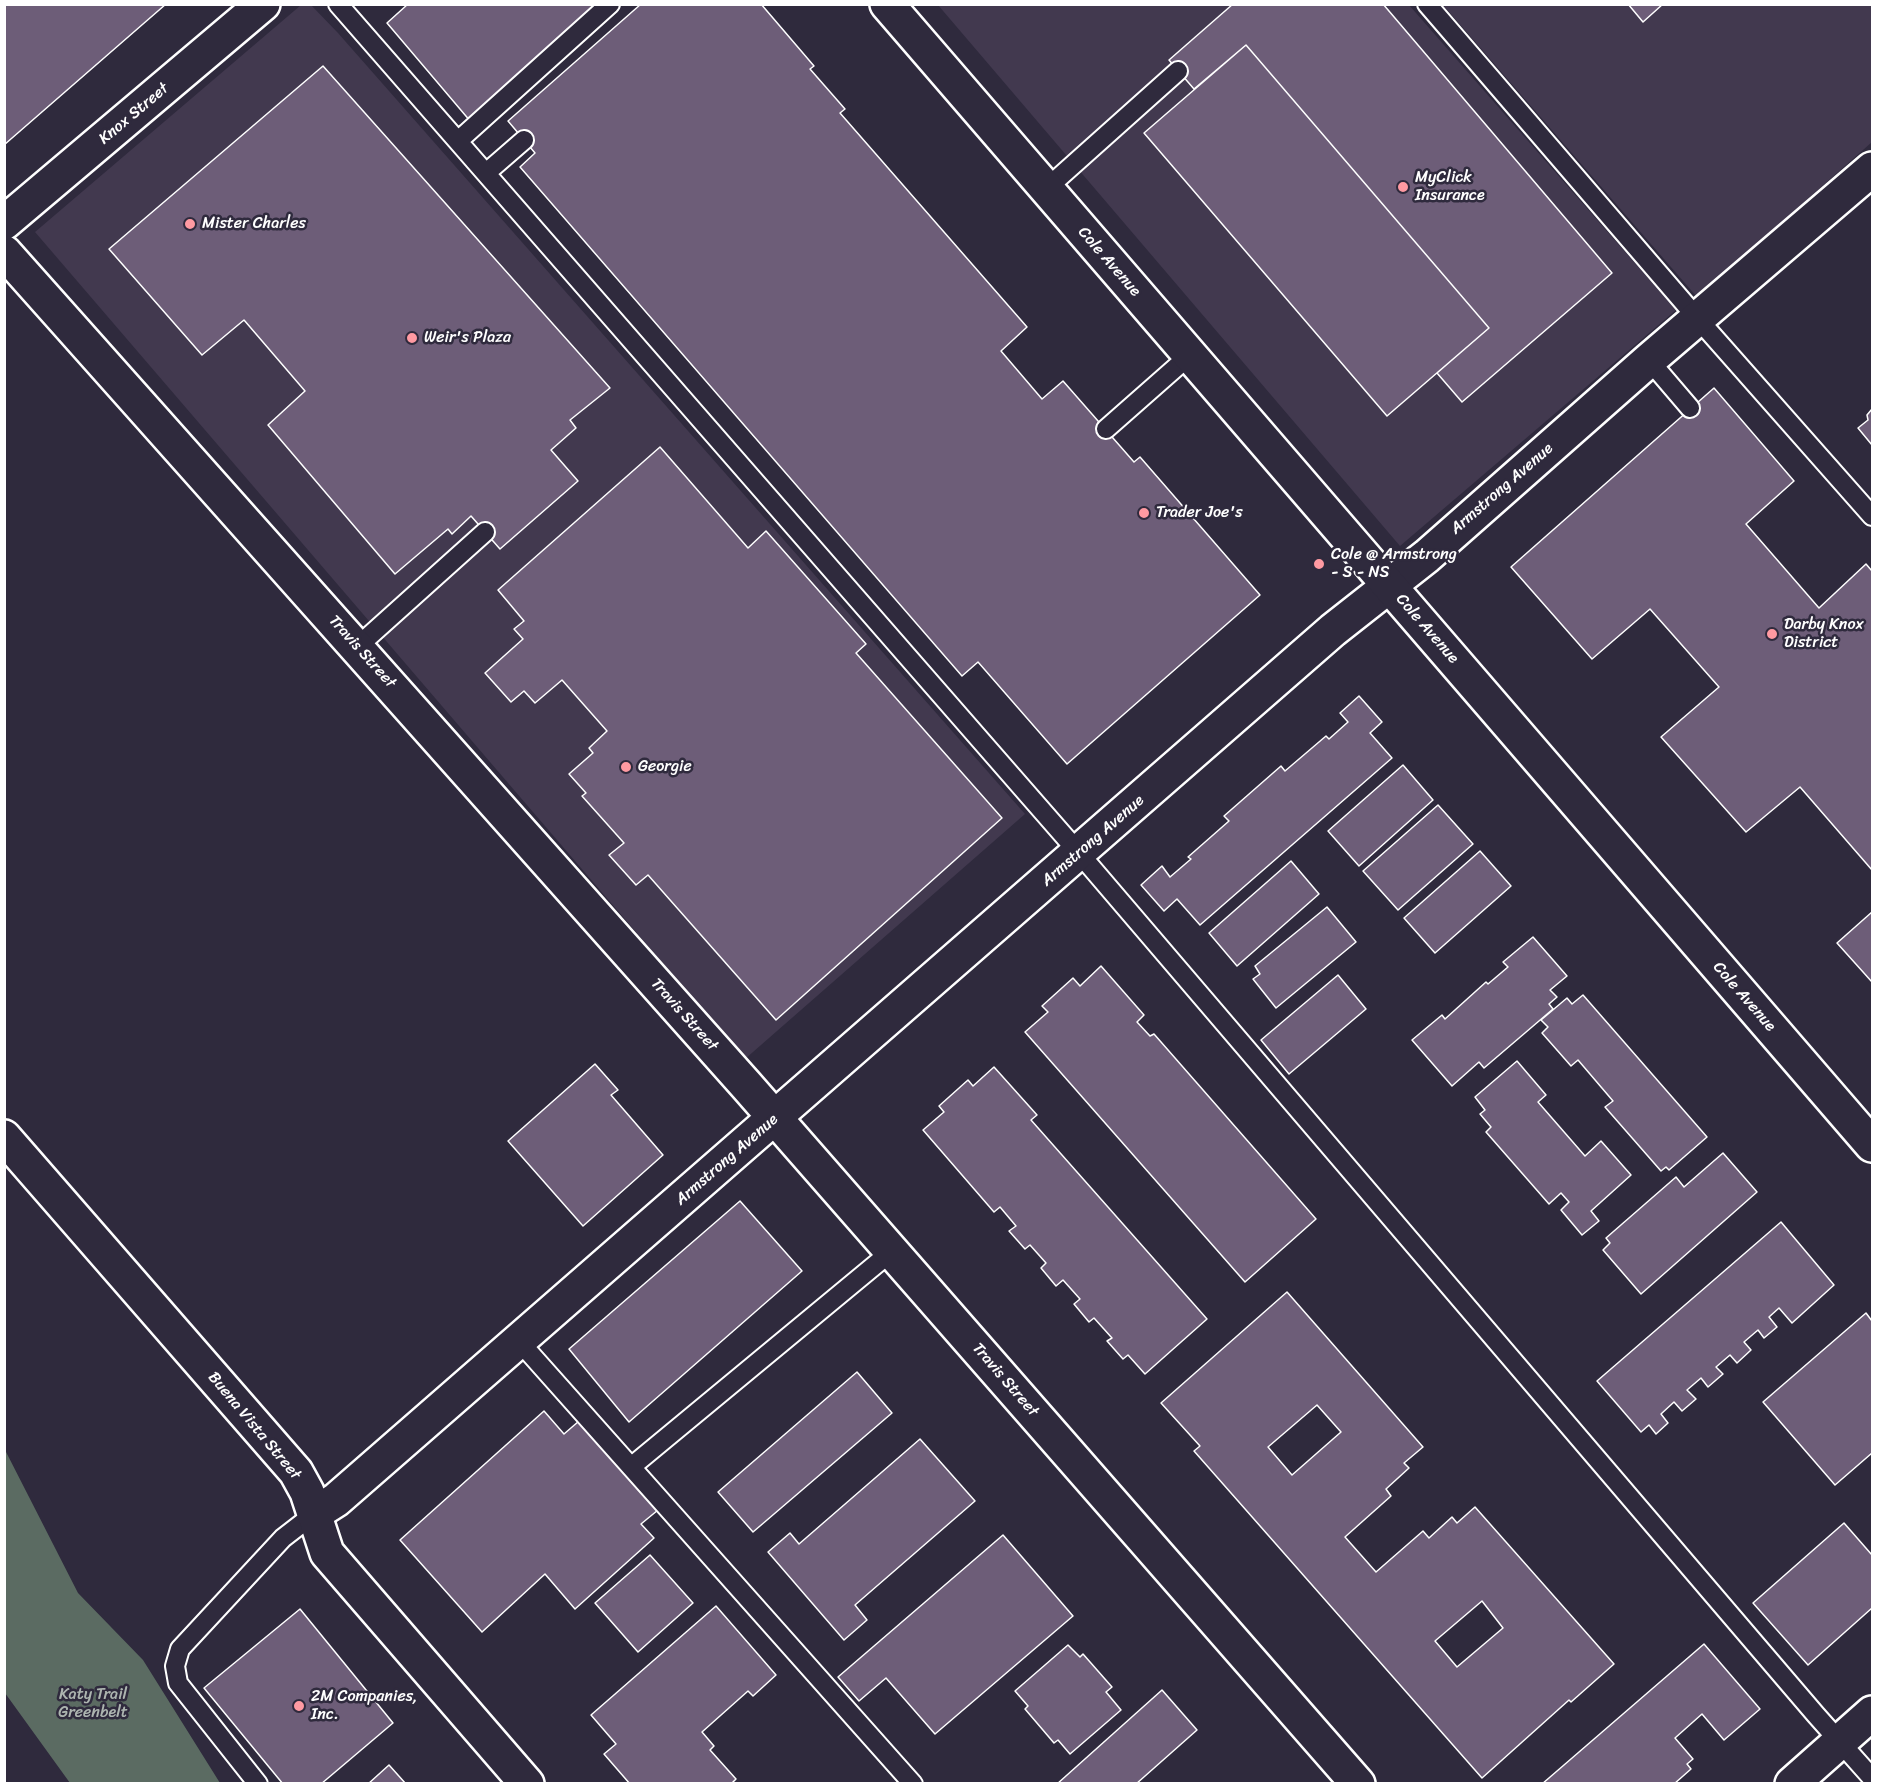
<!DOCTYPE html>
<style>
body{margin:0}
#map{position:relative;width:1877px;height:1788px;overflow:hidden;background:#2f2a3d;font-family:Sriracha,sans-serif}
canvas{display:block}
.frame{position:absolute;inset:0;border:6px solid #fff;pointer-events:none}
</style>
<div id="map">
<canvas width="1877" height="1788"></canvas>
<div class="frame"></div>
</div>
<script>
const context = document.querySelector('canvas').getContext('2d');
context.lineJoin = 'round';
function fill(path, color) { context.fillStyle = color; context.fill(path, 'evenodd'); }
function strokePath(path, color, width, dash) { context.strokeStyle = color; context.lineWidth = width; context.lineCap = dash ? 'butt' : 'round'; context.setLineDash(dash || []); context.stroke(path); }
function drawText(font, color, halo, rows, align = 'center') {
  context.font = font + ' Sriracha,sans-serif'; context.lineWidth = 5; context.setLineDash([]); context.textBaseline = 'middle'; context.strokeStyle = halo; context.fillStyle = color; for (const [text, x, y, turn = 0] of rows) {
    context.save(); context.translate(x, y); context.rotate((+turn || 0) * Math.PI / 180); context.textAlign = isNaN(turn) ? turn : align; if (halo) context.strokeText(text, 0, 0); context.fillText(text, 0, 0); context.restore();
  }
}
fill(new Path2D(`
 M 301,5 L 311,5 L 338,33 L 1025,814 L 745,1059 L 35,232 Z
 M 938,5 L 1409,5 L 1676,310 L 1400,546 Z
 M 1443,5 L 1872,5 L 1872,142 L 1697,297 Z`), '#42394f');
fill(new Path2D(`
 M 4,1448 L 78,1593 L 143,1660 L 220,1783 L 70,1783 L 5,1693 Z`), '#5b6b62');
const building = new Path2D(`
 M 4,4 L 166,4 L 4,145 Z
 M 408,4 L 598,4 L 501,89 L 505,93 L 471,122 L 387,23 Z
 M 641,4 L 761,4 L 814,66 L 810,69 L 845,109 L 840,113 L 1027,327 L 1001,351 L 1042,399 L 1063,381 L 1134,462 L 1140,457 L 1260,595 L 1067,764 L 978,662 L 962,676 L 520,167 L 535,153 L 508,121 Z
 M 1233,4 L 1383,4 L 1612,273 L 1462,402 L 1437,373 L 1489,328 L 1246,45 L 1194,89 L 1169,60 Z
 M 1628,4 L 1663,4 L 1643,22 Z
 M 1246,45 L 1489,328 L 1387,416 L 1144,133 Z
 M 323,66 L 610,388 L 570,420 L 576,428 L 551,450 L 578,481 L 500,549 L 471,516 L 452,534 L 448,529 L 395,574 L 268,425 L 305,391 L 244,320 L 202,355 L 109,249 Z
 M 1714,388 L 1794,481 L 1746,524 L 1819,608 L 1866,564 L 1872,571 L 1872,870 L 1800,787 L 1746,832 L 1661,737 L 1719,687 L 1650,609 L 1592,659 L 1511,567 Z
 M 1872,409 L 1872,445 L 1858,428 L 1868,420 L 1867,415 Z
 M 660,447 L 748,548 L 766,531 L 866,644 L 856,653 L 1002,818 L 776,1020 L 648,875 L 636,885 L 609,855 L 624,843 L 582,796 L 586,793 L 569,774 L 593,753 L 589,748 L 607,731 L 562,680 L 535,703 L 524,691 L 511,702 L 485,673 L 523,639 L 514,629 L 524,621 L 498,590 Z
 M 1359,696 L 1382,722 L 1370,733 L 1392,758 L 1200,925 L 1177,899 L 1164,911 L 1141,885 L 1162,866 L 1170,877 L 1191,859 L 1188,857 L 1229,821 L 1224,816 L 1281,766 L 1285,771 L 1326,736 L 1329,739 L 1348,722 L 1340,713 Z
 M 1403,765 L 1433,800 L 1359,866 L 1328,831 Z
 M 1438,805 L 1473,844 L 1398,910 L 1363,871 Z
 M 1480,851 L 1511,886 L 1435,953 L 1404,918 Z
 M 1291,861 L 1319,894 L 1237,966 L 1209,933 Z
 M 1327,907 L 1356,942 L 1276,1008 L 1253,979 L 1260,974 L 1255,966 Z
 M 1872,912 L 1872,982 L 1837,943 Z
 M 1533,937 L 1567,976 L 1550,990 L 1557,997 L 1549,1004 L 1553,1009 L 1484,1068 L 1479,1062 L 1452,1086 L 1412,1040 L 1442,1015 L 1445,1019 L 1486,982 L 1488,984 L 1508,967 L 1503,962 Z
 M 1101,966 L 1144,1015 L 1137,1022 L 1150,1036 L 1154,1034 L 1316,1219 L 1245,1282 L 1025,1032 L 1048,1012 L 1042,1006 L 1073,978 L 1080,986 Z
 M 1338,975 L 1366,1009 L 1289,1074 L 1261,1040 Z
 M 1583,995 L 1707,1137 L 1669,1170 L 1666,1167 L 1661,1171 L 1605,1107 L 1613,1101 L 1578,1060 L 1571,1066 L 1542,1033 L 1548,1027 L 1541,1020 L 1567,998 L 1572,1004 Z
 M 1517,1061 L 1546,1095 L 1538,1102 L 1585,1156 L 1601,1141 L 1631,1175 L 1591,1211 L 1599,1221 L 1582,1235 L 1561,1210 L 1569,1202 L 1561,1193 L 1549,1204 L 1486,1132 L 1491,1127 L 1480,1114 L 1485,1110 L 1475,1097 Z
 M 595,1064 L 618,1090 L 611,1095 L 663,1155 L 583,1226 L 508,1141 Z
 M 994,1067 L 1037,1115 L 1031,1120 L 1207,1319 L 1145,1374 L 1128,1355 L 1123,1359 L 1107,1341 L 1112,1338 L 1094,1318 L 1089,1322 L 1074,1304 L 1080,1299 L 1063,1280 L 1056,1286 L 1041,1268 L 1046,1263 L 1030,1245 L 1025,1249 L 1009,1231 L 1016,1226 L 1000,1207 L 994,1212 L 923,1130 L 944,1112 L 939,1106 L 968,1080 L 973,1086 Z
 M 1723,1153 L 1757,1192 L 1641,1294 L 1603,1250 L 1610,1243 L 1606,1238 L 1676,1177 L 1684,1187 Z
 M 740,1201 L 802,1271 L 629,1422 L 569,1349 Z
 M 1781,1222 L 1834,1285 L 1792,1323 L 1779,1308 L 1769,1317 L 1777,1327 L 1764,1338 L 1758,1330 L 1744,1342 L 1751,1350 L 1737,1363 L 1730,1355 L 1716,1367 L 1723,1374 L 1708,1387 L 1701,1378 L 1687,1390 L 1696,1399 L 1682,1411 L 1674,1402 L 1661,1414 L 1668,1423 L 1656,1434 L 1649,1425 L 1641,1432 L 1597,1381 Z
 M 1287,1292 L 1423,1447 L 1404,1463 L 1409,1468 L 1386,1489 L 1391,1496 L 1345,1537 L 1376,1572 L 1423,1531 L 1429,1538 L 1452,1517 L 1457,1523 L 1475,1507 L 1614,1664 L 1571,1702 L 1569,1700 L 1482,1778 L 1194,1451 L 1200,1446 L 1161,1403 ZM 1317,1405 L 1341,1432 L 1292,1475 L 1268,1447 ZM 1482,1601 L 1503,1628 L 1457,1667 L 1435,1641 Z
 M 1866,1313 L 1872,1321 L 1872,1453 L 1835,1485 L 1763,1402 Z
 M 857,1372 L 892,1413 L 753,1532 L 718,1492 Z
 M 544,1411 L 564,1434 L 579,1421 L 658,1510 L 641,1524 L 654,1538 L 575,1609 L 545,1574 L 482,1632 L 400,1540 Z
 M 920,1439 L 975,1501 L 855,1605 L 867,1620 L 844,1640 L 768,1552 L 790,1533 L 799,1544 Z
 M 1844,1523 L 1872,1555 L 1872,1608 L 1808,1665 L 1753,1603 Z
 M 1003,1535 L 1073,1616 L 935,1734 L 886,1678 L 859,1701 L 838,1677 Z
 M 650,1555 L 693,1603 L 638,1652 L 595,1603 Z
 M 716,1606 L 776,1675 L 753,1696 L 748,1691 L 702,1732 L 714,1746 L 710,1750 L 736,1779 L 731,1784 L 630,1784 L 604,1754 L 616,1744 L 591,1715 Z
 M 300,1609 L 393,1723 L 321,1784 L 283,1784 L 204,1688 Z
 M 1704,1644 L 1760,1709 L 1724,1740 L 1702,1714 L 1675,1738 L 1693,1759 L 1687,1764 L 1691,1769 L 1674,1784 L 1542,1784 Z
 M 1068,1645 L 1080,1657 L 1083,1654 L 1112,1687 L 1106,1692 L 1121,1710 L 1070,1754 L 1058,1740 L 1054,1743 L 1025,1709 L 1028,1706 L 1015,1691 Z
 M 1162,1690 L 1197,1730 L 1136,1784 L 1057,1784 Z
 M 389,1765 L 406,1784 L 368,1784 Z`);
fill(building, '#6d5d78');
strokePath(building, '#fff', 1.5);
const service = new Path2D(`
 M 338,4 L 1079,853 L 1816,1715 L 1872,1778
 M 1427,4 L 1698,319 L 1872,516
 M 458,141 L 610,4
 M 486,173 L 524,140
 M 1046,189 L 1178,71
 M 1649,360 L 1690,408
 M 1106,429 L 1190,355
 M 357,647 L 485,532
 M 519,1341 L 913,1784
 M 631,1467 L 892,1251
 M 258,1784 L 178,1683 L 175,1666 L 180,1649 L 283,1538 L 314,1514`);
const minor = new Path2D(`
 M 4,252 L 747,1086 L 1358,1784
 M 4,1137 L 296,1472 L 307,1492 L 327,1553 L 527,1784
 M 314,1514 L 336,1500 L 1333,630 L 1427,556 L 1649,360 L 1872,169
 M 1792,1784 L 1872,1713`);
const tertiary = new Path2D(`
 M 887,4 L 1872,1145
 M 4,223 L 263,4`);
strokePath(service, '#fff', 22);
strokePath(minor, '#fff', 38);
strokePath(tertiary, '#fff', 38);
strokePath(service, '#2f2a3d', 18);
strokePath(minor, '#2f2a3d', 33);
strokePath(tertiary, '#2f2a3d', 33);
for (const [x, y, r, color] of [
 [1403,187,6,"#ff9aa2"],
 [190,224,6,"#ff9aa2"],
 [412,338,6,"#ff9aa2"],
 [1144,513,6,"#ff9aa2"],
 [1319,564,6,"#ff9aa2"],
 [1772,634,6,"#ff9aa2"],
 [626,767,6,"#ff9aa2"],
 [299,1706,6,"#ff9aa2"]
]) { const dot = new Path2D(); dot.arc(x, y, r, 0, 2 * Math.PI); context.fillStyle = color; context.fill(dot); strokePath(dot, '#2f2a3d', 2); }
drawText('16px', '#fff', '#2f2a3d', [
 ["Knox Street",134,114,-40],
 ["Cole Avenue",1109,262,49],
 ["Armstrong Avenue",1502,489,-41],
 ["Cole Avenue",1427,629,49],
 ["Travis Street",362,652,48],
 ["Armstrong Avenue",1093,841,-41],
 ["Cole Avenue",1744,997,49],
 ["Travis Street",684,1015,48],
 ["Armstrong Avenue",727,1160,-41],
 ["Travis Street",1005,1380,49],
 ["Buena Vista Street",254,1426,50]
]);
drawText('16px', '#fff', '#2f2a3d', [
 ["MyClick",1415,178],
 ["Insurance",1415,196],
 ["Mister Charles",202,224],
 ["Weir's Plaza",424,338],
 ["Trader Joe's",1156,513],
 ["Cole @ Armstrong",1331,555],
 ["- S - NS",1331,573],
 ["Darby Knox",1784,625],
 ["District",1784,643],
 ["Georgie",638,767],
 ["2M Companies,",311,1697],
 ["Inc.",311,1715]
], 'left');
drawText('16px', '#adb5b0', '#2f2a3d', [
 ["Katy Trail",93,1695],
 ["Greenbelt",93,1713]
]);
</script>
